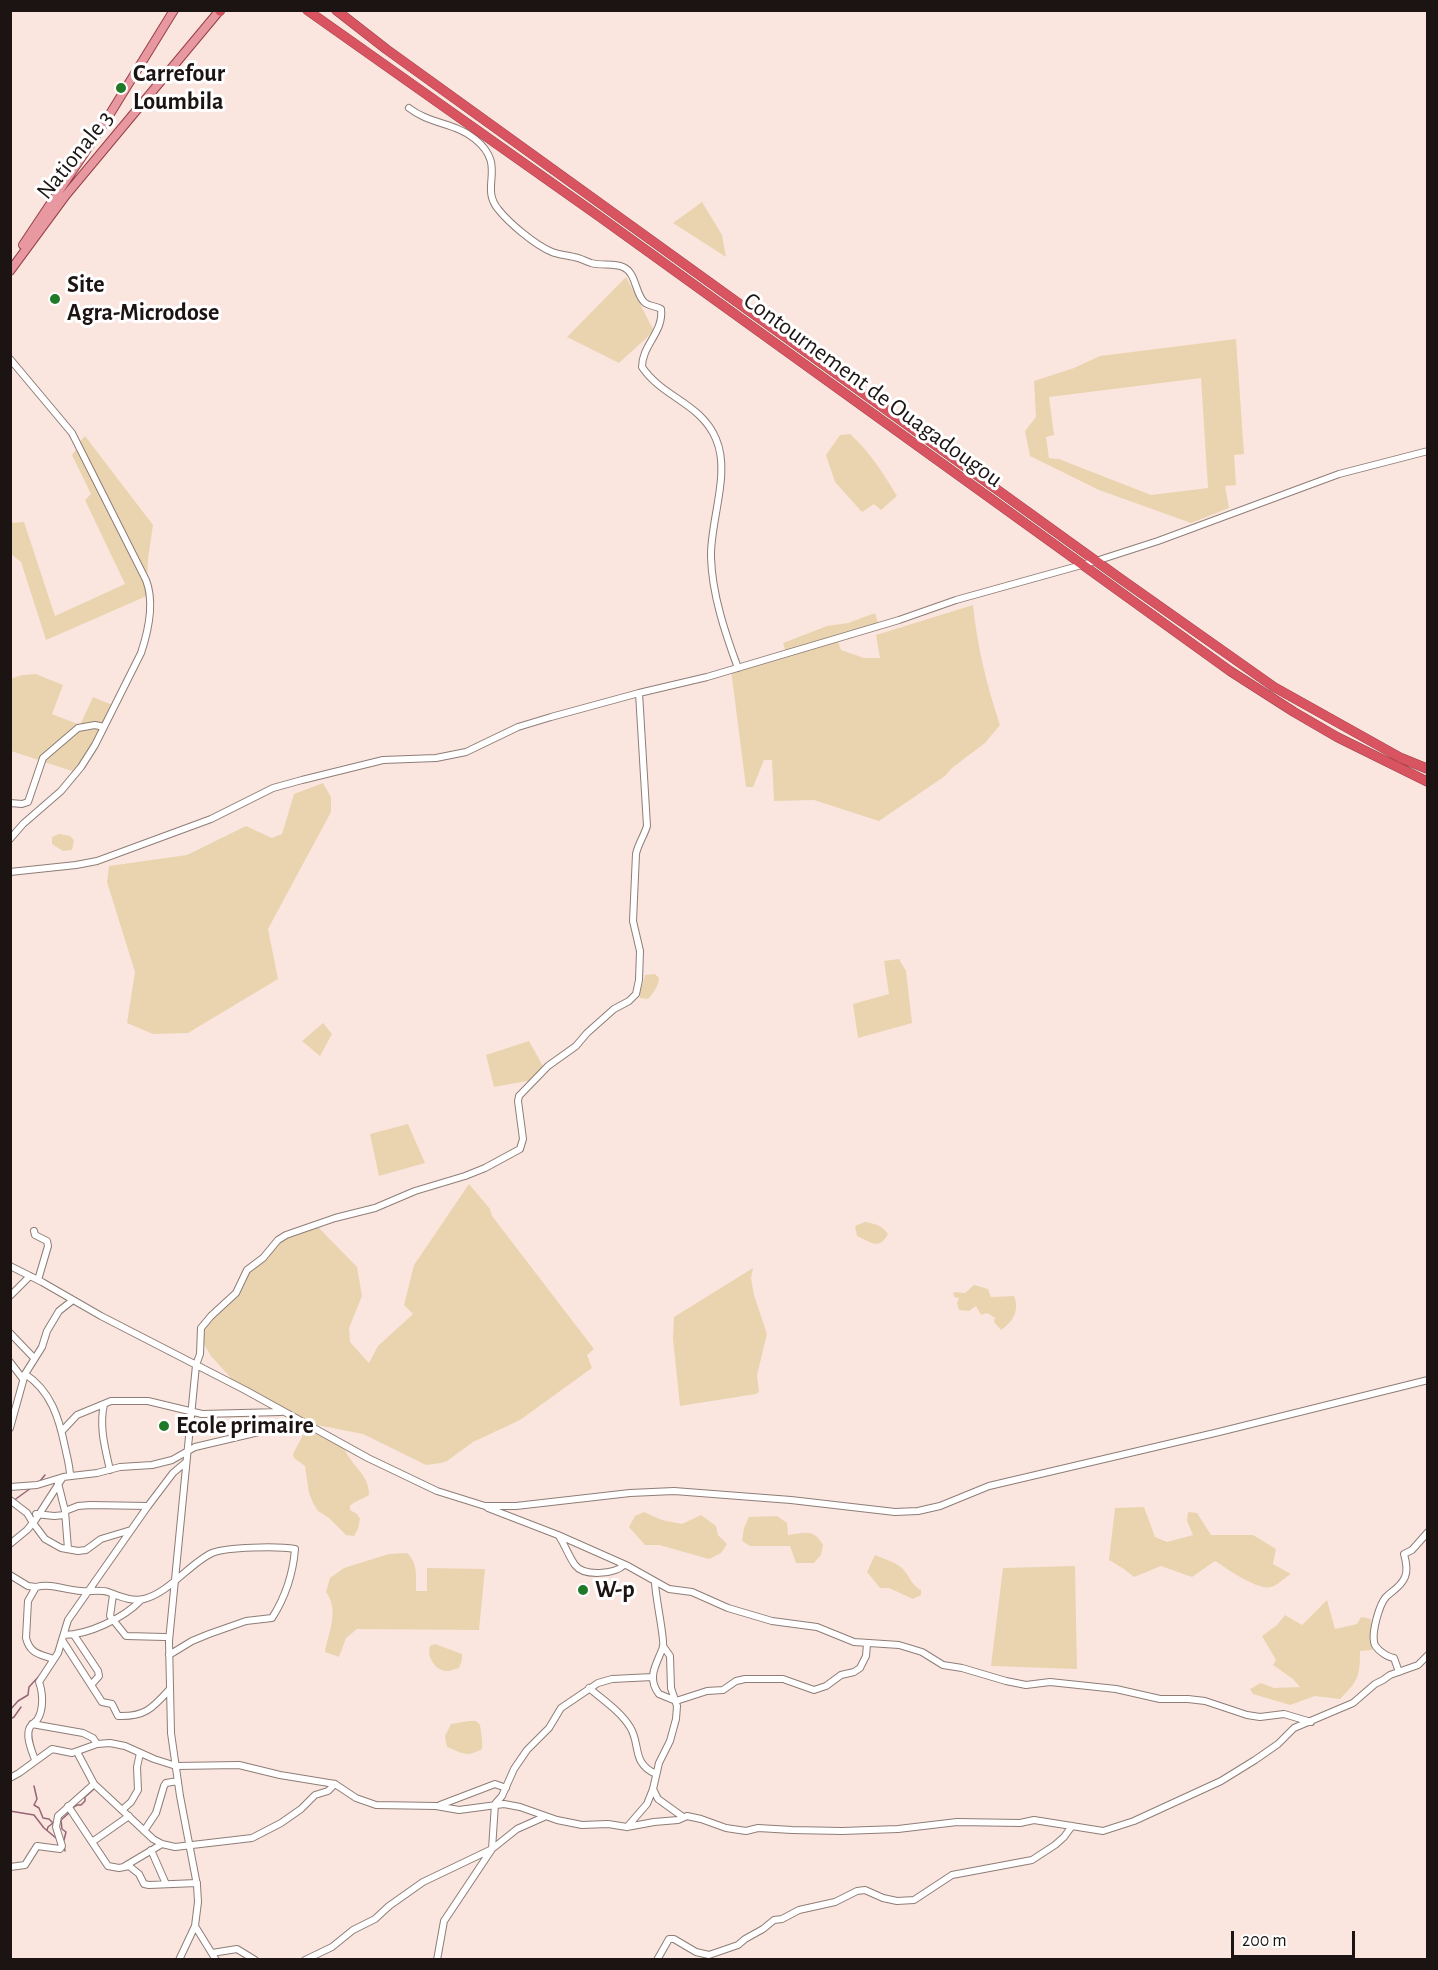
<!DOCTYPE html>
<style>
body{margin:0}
#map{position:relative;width:1438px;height:1970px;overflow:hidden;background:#fae6df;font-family:"Alegreya Sans",sans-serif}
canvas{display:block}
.frame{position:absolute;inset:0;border:12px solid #1b1412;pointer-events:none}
.scale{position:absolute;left:1231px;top:1931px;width:124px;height:27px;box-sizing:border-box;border:3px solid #1b1412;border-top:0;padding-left:8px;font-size:18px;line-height:21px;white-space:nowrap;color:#1b1412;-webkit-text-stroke:4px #fff;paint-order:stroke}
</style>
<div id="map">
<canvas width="1438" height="1970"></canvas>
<div class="frame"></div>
<div class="scale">200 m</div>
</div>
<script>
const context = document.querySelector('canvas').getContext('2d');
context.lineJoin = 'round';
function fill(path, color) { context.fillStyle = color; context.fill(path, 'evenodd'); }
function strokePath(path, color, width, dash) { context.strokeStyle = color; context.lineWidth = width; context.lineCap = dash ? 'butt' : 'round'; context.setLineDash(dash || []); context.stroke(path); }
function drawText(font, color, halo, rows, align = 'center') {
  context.font = font + ' "Alegreya Sans",sans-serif'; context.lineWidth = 6; context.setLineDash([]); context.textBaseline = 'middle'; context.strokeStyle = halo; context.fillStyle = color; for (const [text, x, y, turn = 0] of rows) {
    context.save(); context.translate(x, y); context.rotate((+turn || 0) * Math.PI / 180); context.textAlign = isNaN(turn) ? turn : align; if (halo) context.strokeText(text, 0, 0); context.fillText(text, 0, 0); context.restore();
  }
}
fill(new Path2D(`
 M 702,202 L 722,235 L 726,257 L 673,223 Z
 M 626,277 L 654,331 L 619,363 L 567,337 Z
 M 1236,339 L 1244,454 L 1234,455 L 1236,485 L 1225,486 L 1229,508 L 1191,523 L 1099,490 L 1030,456 L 1025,431 L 1036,417 L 1034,381 L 1074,368 L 1100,356 ZM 1201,378 L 1208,488 L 1151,495 L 1059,459 L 1049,458 L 1046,437 L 1054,435 L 1049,397 Z
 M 850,434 C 870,452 883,473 897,496 L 881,510 L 874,504 L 862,512 L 835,482 L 826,455 L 840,435 Z
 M 85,436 L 153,525 L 148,559 L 147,584 L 78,444 Z
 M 77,448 L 149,595 L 46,640 L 21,562 L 11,554 L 10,523 L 24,522 L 55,616 L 125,584 L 85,500 L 91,494 L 72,455 Z
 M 973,605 C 977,646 987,686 1000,725 L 985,743 L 952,768 L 945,776 L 879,821 L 814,800 L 774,801 L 772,760 L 764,760 L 753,787 L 746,787 L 731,670 L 786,653 L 783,643 L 827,626 L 848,623 L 875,613 L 879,626 L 837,639 L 841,650 L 864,658 L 880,658 L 876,635 Z
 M 36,674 L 63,685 L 52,714 L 80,725 L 93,697 L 115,706 L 78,773 L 11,751 L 10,679 L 22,675 Z
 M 323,783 L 331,797 L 331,812 L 268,929 L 278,979 L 188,1033 L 153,1034 L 127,1023 L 135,972 L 107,882 L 109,866 L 187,855 L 246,826 L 272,838 L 282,834 L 294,794 Z
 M 59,834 L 70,836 L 74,840 L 72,850 L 63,851 L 52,844 L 52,837 Z
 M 899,959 L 906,971 L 912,1023 L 858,1038 L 853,1004 L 889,994 L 884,961 Z
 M 655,974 L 659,978 C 658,987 654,992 648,999 L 640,998 C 638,991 644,983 645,975 Z
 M 323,1023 L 332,1034 L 320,1056 L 302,1041 Z
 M 529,1041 L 543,1066 L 532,1080 L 494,1087 L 486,1055 Z
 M 408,1124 L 425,1163 L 379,1176 L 370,1134 Z
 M 469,1184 L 490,1209 L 492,1216 L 594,1349 L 587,1355 L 592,1368 L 520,1420 L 473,1442 L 447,1461 L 441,1463 L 426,1465 L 363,1434 L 312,1424 L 238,1386 L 211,1356 L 201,1339 L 203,1328 L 237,1293 L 243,1277 L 278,1240 L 316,1225 L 357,1267 L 362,1296 L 349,1328 L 350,1342 L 369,1363 L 378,1346 L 413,1314 L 404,1305 L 414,1265 Z
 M 865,1222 C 876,1224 881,1225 888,1234 C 879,1251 871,1242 857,1236 L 855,1226 Z
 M 753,1268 L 751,1278 L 754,1295 L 767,1334 L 757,1375 L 759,1392 L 756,1394 L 680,1406 L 673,1339 L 674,1317 Z
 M 974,1285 L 988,1289 L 991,1297 L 1014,1296 C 1020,1310 1013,1322 1001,1330 L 994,1322 L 995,1318 L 987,1313 L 981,1315 L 976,1306 L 969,1311 L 959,1310 L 957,1303 L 959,1298 L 954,1297 L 953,1293 L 955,1292 L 965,1293 Z
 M 309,1432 C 315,1433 340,1445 344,1449 C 346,1451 347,1455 349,1457 C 358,1471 369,1477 369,1495 C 363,1499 354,1501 350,1506 L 350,1510 L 357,1514 L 360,1519 L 358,1529 L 354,1536 L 346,1535 L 329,1518 L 318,1511 L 313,1503 L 309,1493 L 305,1466 L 294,1458 L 293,1454 L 304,1433 Z
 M 1144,1507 L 1155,1537 L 1167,1542 L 1193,1535 L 1187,1521 L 1188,1512 L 1197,1513 L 1211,1535 L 1253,1535 L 1276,1549 L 1273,1564 L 1291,1574 C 1285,1577 1277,1586 1271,1587 C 1258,1591 1226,1568 1215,1561 L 1192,1577 L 1161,1566 L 1134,1577 L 1124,1569 L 1109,1560 L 1115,1508 Z
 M 644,1512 L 662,1520 L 682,1524 L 701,1515 L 716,1526 L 718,1535 L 727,1544 L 721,1553 L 709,1559 L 659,1545 L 645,1545 L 629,1527 L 635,1516 Z
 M 777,1516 L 787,1523 L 788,1535 C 804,1533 814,1528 823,1545 L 821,1555 L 814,1563 L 796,1563 L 790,1546 L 750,1546 L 742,1541 L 744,1528 L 749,1517 Z
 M 407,1553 C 418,1562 416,1578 416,1591 L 427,1591 L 427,1568 L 485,1569 L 479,1630 L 357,1629 L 346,1638 L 339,1657 L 325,1652 C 328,1633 340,1611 326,1592 L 330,1578 L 344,1568 L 389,1554 Z
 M 875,1555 C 884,1559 895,1562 902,1568 C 909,1575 912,1586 921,1590 L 921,1595 L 913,1599 L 889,1588 L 880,1588 L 867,1572 Z
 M 1075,1566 L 1077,1669 L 991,1666 L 1003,1568 Z
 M 1327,1600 L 1335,1629 L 1357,1624 L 1361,1617 L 1371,1619 L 1372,1650 L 1360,1651 C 1360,1677 1358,1681 1340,1699 L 1315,1696 L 1290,1705 L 1253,1694 L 1250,1689 L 1261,1683 L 1274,1688 L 1300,1687 L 1293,1679 L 1273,1665 L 1276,1660 L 1262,1636 L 1277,1625 L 1285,1615 L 1302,1625 Z
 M 435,1644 L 462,1654 L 462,1660 L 459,1668 C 456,1669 452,1670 449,1671 C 436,1672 426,1657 430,1646 Z
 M 469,1721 L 476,1721 L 480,1725 C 481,1732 483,1743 482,1749 C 466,1758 462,1753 447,1747 L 445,1736 L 451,1724 Z`), '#ead4af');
strokePath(new Path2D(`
 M 40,1481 L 45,1475
 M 13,1501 L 31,1488
 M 10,1710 L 18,1701 L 28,1695 L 29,1687 L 41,1674
 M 10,1719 L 14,1717 L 21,1707
 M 34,1786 L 37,1799 L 34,1805 L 39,1808 L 43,1818 L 49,1819 L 53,1823 L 48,1827 L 47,1830
 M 72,1808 L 77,1805 L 81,1805 L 85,1801 L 85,1797 L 94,1789
 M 10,1811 L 34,1815 L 44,1828 L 56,1838
 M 64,1840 L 66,1832 L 62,1829 L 61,1820 L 70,1812
 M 64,1845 L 65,1851`), '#966475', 1.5);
const minor = new Path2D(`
 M 409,108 C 429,124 456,123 475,139 C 508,166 479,186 498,209 C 509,223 535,245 552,252 C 559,255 567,255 574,257 C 580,258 585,261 591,263 C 602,266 613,263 623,267 C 636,272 635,293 644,302 C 648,306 656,306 661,309 C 664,332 642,345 642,367 C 663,398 701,403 716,439 C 731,473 710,521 711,557 C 712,594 725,633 738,668
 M 10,359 L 72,433 L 146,580 C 155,603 148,632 141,653 L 95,745 L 81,767 L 61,791 L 23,824 L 10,839
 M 10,803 L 22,804 L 28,802 L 43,758 L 78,728 L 95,725 L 104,727
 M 10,872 L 76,865 L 97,861 L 211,819 L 273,788 L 302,780 L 383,760 L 436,758 L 466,752 L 518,727 L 551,717 L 639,693 L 707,677 L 899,620 L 956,600 L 1096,561 L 1158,541 L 1339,474 L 1428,451
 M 34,1231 L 35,1235 L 47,1241 L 48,1246 L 38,1280
 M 10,1266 L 42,1282 L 101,1316 L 245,1390 L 368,1458 L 437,1491 L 485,1506 L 516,1506 L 630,1493 L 674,1491 L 791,1500 L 895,1512 L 918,1511 L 940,1506 L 989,1486 L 1219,1432 L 1428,1380
 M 10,1296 L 30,1276
 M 10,1333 L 34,1358
 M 10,1362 L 23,1379
 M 25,1374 C 51,1391 59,1418 65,1447 C 67,1457 70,1466 70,1476
 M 104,1404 C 99,1427 105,1448 110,1470
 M 10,1428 L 25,1374 L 42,1347 L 47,1331 L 59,1311 L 73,1300
 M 62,1431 L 77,1415 L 111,1401 L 148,1401 L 202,1414 L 281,1412
 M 58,1483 L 65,1511 L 68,1549
 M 10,1487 L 37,1485 L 60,1478
 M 10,1500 L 27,1513 L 33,1523 L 45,1539 L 61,1548 L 78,1551 L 86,1550 L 101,1539 L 131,1530
 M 488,1508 L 558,1535 L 628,1566 L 669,1589 L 692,1592 L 728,1608 L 772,1621 L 817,1627 L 854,1642 L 899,1645 L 922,1652 L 943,1665 L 962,1668 L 1006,1681 L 1026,1685 L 1050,1682 L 1116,1689 L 1160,1699 L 1188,1699 L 1205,1701 L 1247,1715 L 1260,1717 L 1284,1714 L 1311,1722
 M 65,1511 L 78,1506 L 90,1505 L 148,1506
 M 36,1514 L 54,1516 L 65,1515
 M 559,1536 C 565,1545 569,1557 575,1565 C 584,1577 615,1574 624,1565
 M 10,1544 L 27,1530 L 36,1519 L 63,1477 L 97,1473 L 120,1467 L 152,1465 L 172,1460 L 195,1447 L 280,1427 L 307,1427
 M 10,1575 L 28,1586 L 36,1587
 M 655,1582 C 655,1595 665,1640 663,1647 C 657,1664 646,1677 659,1694 L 676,1701 L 707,1691 L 723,1690 L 736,1681 L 745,1679 L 783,1679 L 814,1690 L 826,1686 L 841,1675 L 854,1672 L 860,1668 L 866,1656 L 867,1644
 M 113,1595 L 110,1616 L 126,1636 L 165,1637
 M 64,1635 C 88,1635 124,1618 141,1600
 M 74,1635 L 98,1671 L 99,1676 L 91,1685
 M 62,1640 L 102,1702 L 112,1704 L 118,1716 C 144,1717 152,1709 169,1690
 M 53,1659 C 40,1654 30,1654 26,1638 L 28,1601 L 36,1587 C 51,1583 65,1590 81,1591 C 89,1592 100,1589 108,1592 C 119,1596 131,1602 144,1599 C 169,1593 190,1563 212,1553 C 227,1547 278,1546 295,1549 C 293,1574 286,1596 272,1618 L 246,1621 L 209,1634 L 192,1641 L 169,1655
 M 1399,1672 L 1394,1658 C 1387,1657 1375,1649 1374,1642 C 1372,1631 1379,1605 1386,1597 C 1393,1590 1401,1587 1405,1577 C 1408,1570 1406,1561 1404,1554 L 1412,1550 L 1428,1532
 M 589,1688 C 603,1700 620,1711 630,1727 C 641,1744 631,1763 656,1774
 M 32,1724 L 83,1733 L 93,1738 L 97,1744
 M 77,1752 L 94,1784 L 153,1839 L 162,1844 L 175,1847 L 252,1838 L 281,1823 L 301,1809 L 315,1795 L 328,1791 L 335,1784
 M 35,1760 C 32,1751 25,1736 30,1727 C 31,1725 35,1722 37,1720 C 44,1710 43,1693 39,1682 L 58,1653 L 68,1620 L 148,1506 L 173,1473 L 186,1462
 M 10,1778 L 19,1773 L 52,1749 L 72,1753 L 97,1744 L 110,1743 L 125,1746 L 154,1759 L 176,1766 L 239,1765 L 280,1775 L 335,1784 L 356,1798 L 376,1805 L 436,1806 L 459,1810 L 504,1804 L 520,1807 L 557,1820 L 582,1825 L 608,1824 L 627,1827 L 654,1822 L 678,1820 L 687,1816 L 701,1819 L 726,1828 L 746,1831 L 758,1828 L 792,1830 L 842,1831 L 898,1829 L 957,1822 L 1020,1823 L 1034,1820 L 1103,1831 L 1134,1821 L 1221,1781 L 1255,1760 L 1278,1744 L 1294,1728 L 1353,1703 L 1375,1684 L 1383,1680 L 1390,1675 L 1418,1665 L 1428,1655
 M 653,1789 L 658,1799 L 683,1817
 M 440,1805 L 495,1784 L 506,1788
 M 68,1806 L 108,1866 L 119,1868 L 129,1866 L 139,1874 L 144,1884 L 149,1885 L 197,1883
 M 122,1810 L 131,1802 L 138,1790 L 137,1767 L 140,1753
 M 627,1827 L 647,1804 L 653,1789 L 659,1763 L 670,1741 L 676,1719 L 677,1706 L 671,1688 L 670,1656 L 663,1646
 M 144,1831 L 156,1813 L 164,1786 L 166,1783 L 178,1781
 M 92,1842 L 129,1816
 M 151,1850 L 166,1884
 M 125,1866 L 162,1844
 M 10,1867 L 25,1865 L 37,1846 L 60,1849 L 62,1846 L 56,1827 L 58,1816 L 94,1784
 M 195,1926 L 216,1960
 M 212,1953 L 237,1949 L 255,1960
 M 179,1960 L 195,1926 L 198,1902 L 197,1885 L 180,1796 L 171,1733 L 169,1641 L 196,1365 L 200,1354 L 201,1328 L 211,1316 L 236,1293 L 247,1270 L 263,1258 L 278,1240 L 286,1235 L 335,1218 L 375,1208 L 415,1191 L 465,1176 L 485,1168 L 520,1149 L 523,1139 L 518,1101 L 519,1096 L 548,1066 L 576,1046 L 587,1033 L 614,1009 L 629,1001 L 636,994 L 639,980 L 640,951 L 633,921 L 636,854 C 638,844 644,836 647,826 L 639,693
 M 305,1960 L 332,1947 L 353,1930 L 375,1919 L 389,1906 L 423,1882 L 492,1849 L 517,1829 L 544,1817
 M 437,1960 L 444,1921 L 492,1849 L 495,1804 L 502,1796 L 514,1769 L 527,1750 L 549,1728 L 561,1708 L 598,1683 L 612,1679 L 653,1677
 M 657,1960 L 669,1939 L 674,1939 L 696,1952 L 709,1955 L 738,1945 L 745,1939 L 763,1929 L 774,1920 L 782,1919 L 799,1910 L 835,1902 L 857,1891 L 865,1890 L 883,1898 L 897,1901 L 914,1900 L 952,1875 L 1032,1860 L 1055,1845 L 1064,1837 L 1072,1826`);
const major = new Path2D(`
 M 23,245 L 105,122 L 174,10
 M 10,271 L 66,195 L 220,10`);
const highway = new Path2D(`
 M 307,10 L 600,217 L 1230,671 L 1294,712 L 1337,737 L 1428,782
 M 336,10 L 386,49 L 1121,579 L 1274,687 L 1401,758 L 1428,769
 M 220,11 L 220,10`);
strokePath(minor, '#8e7d77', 8);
strokePath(major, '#963e45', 10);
strokePath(highway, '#963e45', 10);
strokePath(minor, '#fff', 6);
strokePath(major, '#e898a0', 8);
strokePath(highway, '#d95461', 9);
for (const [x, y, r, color] of [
 [121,88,6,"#207927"],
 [55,299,6,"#207927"],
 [164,1426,6,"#207927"],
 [583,1590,6,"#207927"]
]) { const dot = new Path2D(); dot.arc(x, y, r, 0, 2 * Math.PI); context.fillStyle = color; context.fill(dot); strokePath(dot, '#fff', 2); }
drawText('bold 24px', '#1b1412', '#fff', [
 ["Carrefour",133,74],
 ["Loumbila",133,102],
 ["Site",67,285],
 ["Agra-Microdose",67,313],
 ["Ecole primaire",176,1426],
 ["W-p",595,1590]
], 'left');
drawText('24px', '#1b1412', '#fff', [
 ["Nationale 3",75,155,-51],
 ["Contournement de Ouagadougou",873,390,36]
]);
</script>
